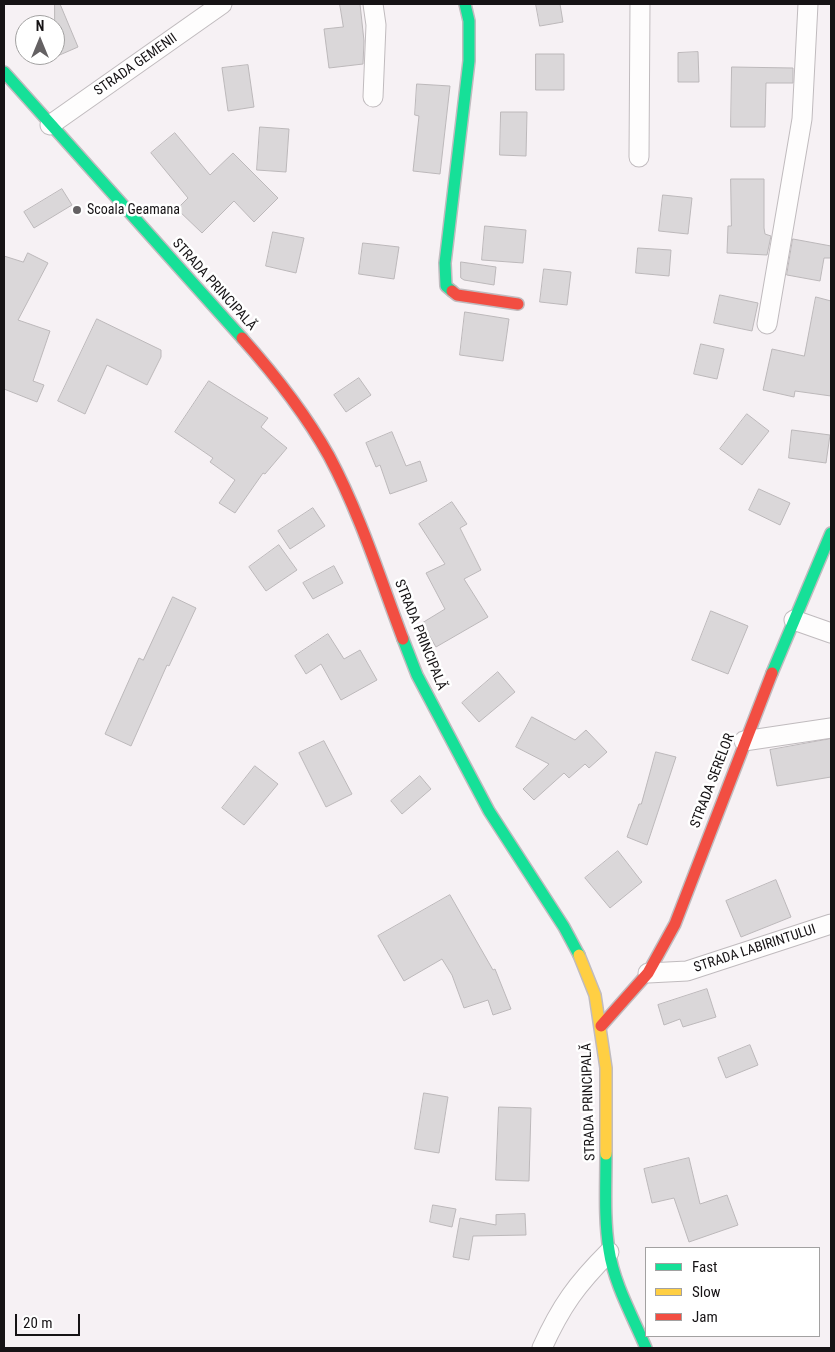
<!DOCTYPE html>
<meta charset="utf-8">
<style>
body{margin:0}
#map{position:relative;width:835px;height:1352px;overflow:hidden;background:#f6f1f4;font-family:"Roboto Condensed",sans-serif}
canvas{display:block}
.frame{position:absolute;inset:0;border:5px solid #161315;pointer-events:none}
.legend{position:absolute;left:645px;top:1247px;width:175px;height:90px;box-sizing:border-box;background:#fff;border:1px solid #a2a1a1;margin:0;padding:6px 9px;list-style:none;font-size:15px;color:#161315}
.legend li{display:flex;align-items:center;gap:10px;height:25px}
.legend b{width:25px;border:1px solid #a2a1a1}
.north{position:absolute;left:15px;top:15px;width:50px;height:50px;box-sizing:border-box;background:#fff;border:1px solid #a2a1a1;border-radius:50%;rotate:0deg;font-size:14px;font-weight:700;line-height:20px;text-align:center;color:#161315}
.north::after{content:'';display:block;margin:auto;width:18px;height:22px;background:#646163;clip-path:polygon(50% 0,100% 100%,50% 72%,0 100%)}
.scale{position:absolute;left:15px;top:1314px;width:65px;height:22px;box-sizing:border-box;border:2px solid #161315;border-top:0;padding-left:6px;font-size:15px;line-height:18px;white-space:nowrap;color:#161315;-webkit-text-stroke:4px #fff;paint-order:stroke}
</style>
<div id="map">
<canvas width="835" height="1352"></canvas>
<div class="frame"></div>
<ul class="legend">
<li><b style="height:6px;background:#16e098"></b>Fast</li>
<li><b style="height:6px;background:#ffcf43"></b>Slow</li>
<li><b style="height:6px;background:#f24e42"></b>Jam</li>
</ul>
<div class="north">N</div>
<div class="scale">20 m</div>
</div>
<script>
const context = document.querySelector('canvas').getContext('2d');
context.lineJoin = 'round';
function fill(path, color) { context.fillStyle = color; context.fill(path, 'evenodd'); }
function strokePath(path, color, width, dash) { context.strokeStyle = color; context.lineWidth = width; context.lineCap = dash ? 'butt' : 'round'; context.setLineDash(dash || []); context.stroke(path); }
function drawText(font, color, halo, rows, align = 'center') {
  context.font = font + ' "Roboto Condensed",sans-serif'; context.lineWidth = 5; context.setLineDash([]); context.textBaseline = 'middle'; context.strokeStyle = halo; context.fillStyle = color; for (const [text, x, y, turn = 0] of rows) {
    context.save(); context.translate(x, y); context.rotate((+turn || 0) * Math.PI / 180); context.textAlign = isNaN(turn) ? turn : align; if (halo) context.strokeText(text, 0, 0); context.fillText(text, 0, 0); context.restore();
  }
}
const building = new Path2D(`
 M 55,4 L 60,4 L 78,47 L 55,57 Z
 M 340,4 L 360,4 L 364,41 L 363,64 L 329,68 L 324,29 L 343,27 Z
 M 536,4 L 560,4 L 563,22 L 540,26 Z
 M 698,52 L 699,82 L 678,82 L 678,53 Z
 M 536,54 L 564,54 L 564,90 L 536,90 Z
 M 248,65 L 254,107 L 228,111 L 222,68 Z
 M 732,67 L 793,68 L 793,83 L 766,83 L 765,127 L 731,127 Z
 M 417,84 L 450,86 L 440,174 L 413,171 L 419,116 L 415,115 Z
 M 501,112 L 527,112 L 526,156 L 500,155 Z
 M 260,127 L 289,129 L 286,172 L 257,170 Z
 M 175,133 L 210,175 L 233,153 L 278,198 L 254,222 L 234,201 L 202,233 L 177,209 L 188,198 L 151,153 Z
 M 731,179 L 764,179 L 764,228 L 765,234 L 771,236 L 767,255 L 727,253 L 728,226 L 731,226 Z
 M 62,189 L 72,205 L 34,228 L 24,212 Z
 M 663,195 L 692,198 L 688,234 L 659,231 Z
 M 485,226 L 526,230 L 523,263 L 482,260 Z
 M 273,232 L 304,238 L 296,273 L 266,266 Z
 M 793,239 L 831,246 L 831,258 L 824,258 L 820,281 L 787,275 Z
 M 363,243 L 399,247 L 394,279 L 359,274 Z
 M 638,248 L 671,250 L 669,276 L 636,273 Z
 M 28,253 L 48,263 L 18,320 L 50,331 L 33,381 L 44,385 L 37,402 L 4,389 L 4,256 L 23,262 Z
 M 461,262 L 496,267 L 494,285 L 464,280 L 461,278 Z
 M 544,269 L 571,272 L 567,305 L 540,302 Z
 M 720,295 L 758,303 L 752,331 L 714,323 Z
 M 816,297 L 831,301 L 831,396 L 795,391 L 794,397 L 763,390 L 772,349 L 804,356 Z
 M 465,312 L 509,319 L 503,361 L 460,355 Z
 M 97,319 L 161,350 L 161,357 L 147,385 L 107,365 L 85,414 L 58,401 Z
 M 701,344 L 724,349 L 717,379 L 694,374 Z
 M 359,378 L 371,395 L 346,412 L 334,395 Z
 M 209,381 L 268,418 L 261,427 L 287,448 L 265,474 L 263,473 L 235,513 L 219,503 L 235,480 L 210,462 L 213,458 L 175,432 Z
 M 747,414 L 769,431 L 742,465 L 720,449 Z
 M 792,430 L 830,435 L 826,463 L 789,458 Z
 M 392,432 L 406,466 L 420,461 L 427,481 L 390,494 L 380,465 L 376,467 L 366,443 Z
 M 759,489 L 790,503 L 780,525 L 749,510 Z
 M 452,502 L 467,524 L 460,528 L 481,570 L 464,579 L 488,617 L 436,647 L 422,623 L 445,609 L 426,573 L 445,564 L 419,524 Z
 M 313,508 L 325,526 L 290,549 L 278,531 Z
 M 279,545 L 297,570 L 266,591 L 249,567 Z
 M 334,566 L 343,583 L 313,599 L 303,583 Z
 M 173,597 L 196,608 L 169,666 L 167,665 L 131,746 L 105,734 L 139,658 L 143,660 Z
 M 711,611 L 748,626 L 728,674 L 692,660 Z
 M 328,634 L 344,659 L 360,650 L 377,680 L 341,700 L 321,664 L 306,674 L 295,656 Z
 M 498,672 L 515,692 L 479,722 L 462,703 Z
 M 532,717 L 575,740 L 586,730 L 607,752 L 589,768 L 585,764 L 569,778 L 564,773 L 534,800 L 523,789 L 549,764 L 516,747 Z
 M 831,739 L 831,777 L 777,786 L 770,750 Z
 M 324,741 L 352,794 L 326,807 L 299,753 Z
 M 656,752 L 676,757 L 647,845 L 627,837 L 639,804 L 641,804 Z
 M 255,766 L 278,784 L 244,825 L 222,808 Z
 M 420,776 L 431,789 L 402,814 L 391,801 Z
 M 618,851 L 642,882 L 610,908 L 585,878 Z
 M 776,880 L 791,917 L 741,937 L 726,901 Z
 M 450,895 L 493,970 L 495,969 L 511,1009 L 493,1015 L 488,1000 L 464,1008 L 452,975 L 442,959 L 404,981 L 378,936 Z
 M 707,989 L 716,1017 L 683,1027 L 680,1019 L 664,1025 L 658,1005 Z
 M 750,1045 L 758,1065 L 726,1078 L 718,1058 Z
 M 424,1093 L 448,1097 L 439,1153 L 415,1149 Z
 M 499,1107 L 531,1108 L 529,1181 L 496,1180 Z
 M 689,1158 L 700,1204 L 727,1195 L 738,1225 L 689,1242 L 674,1198 L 652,1203 L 644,1169 Z
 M 433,1205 L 456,1209 L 452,1227 L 430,1222 Z
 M 525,1214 L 526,1235 L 473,1236 L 469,1260 L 453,1257 L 460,1218 L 496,1225 L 496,1215 Z`);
fill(building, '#dad7d9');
strokePath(building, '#bcb8ba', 1);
const street = new Path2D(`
 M 373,4 L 376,25 L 373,97
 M 50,125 L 222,4
 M 639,157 L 640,4
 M 767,324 L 802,119 L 808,4
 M 794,620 L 831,633
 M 744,741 L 831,728
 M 648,973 L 687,971 L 831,924
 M 542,1348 C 561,1306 577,1284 609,1252`);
const fast = new Path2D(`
 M 4,72 L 242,338
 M 452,291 L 446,286 L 445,263 L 469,61 L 469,21 L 465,4
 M 403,639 L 417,675 L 489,811 L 564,927 L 579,955
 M 772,673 L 831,533
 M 606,1154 C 606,1186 604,1219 609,1250 C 614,1284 633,1317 646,1348`);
const slow = new Path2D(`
 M 579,955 L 595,995 L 606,1068 L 606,1154`);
const jam = new Path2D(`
 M 452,291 L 457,295 L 518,304
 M 242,338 C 275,375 305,413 329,456 C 360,514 380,578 403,639
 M 601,1026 L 648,973 L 675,924 L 772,673`);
strokePath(street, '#c0bbbe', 21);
strokePath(fast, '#c0bbbe', 14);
strokePath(slow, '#c0bbbe', 14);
strokePath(jam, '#c0bbbe', 14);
strokePath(street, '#fefdfd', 19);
strokePath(fast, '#16e098', 11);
strokePath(slow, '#ffcf43', 11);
strokePath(jam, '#f24e42', 11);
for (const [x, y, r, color] of [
 [77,210,5,"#646163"]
]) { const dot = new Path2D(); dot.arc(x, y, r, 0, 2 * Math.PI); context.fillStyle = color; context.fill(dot); strokePath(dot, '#fff', 2); }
drawText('14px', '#161315', '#fff', [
 ["STRADA GEMENII",136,65,-35],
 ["STRADA PRINCIPALĂ",214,285,48],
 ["STRADA PRINCIPALĂ",420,635,68],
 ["STRADA SERELOR",713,781,-69],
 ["STRADA LABIRINTULUI",755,949,-18],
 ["STRADA PRINCIPALĂ",589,1102,-92]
]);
drawText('14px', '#161315', '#fff', [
 ["Scoala Geamana",87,210]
], 'left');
</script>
